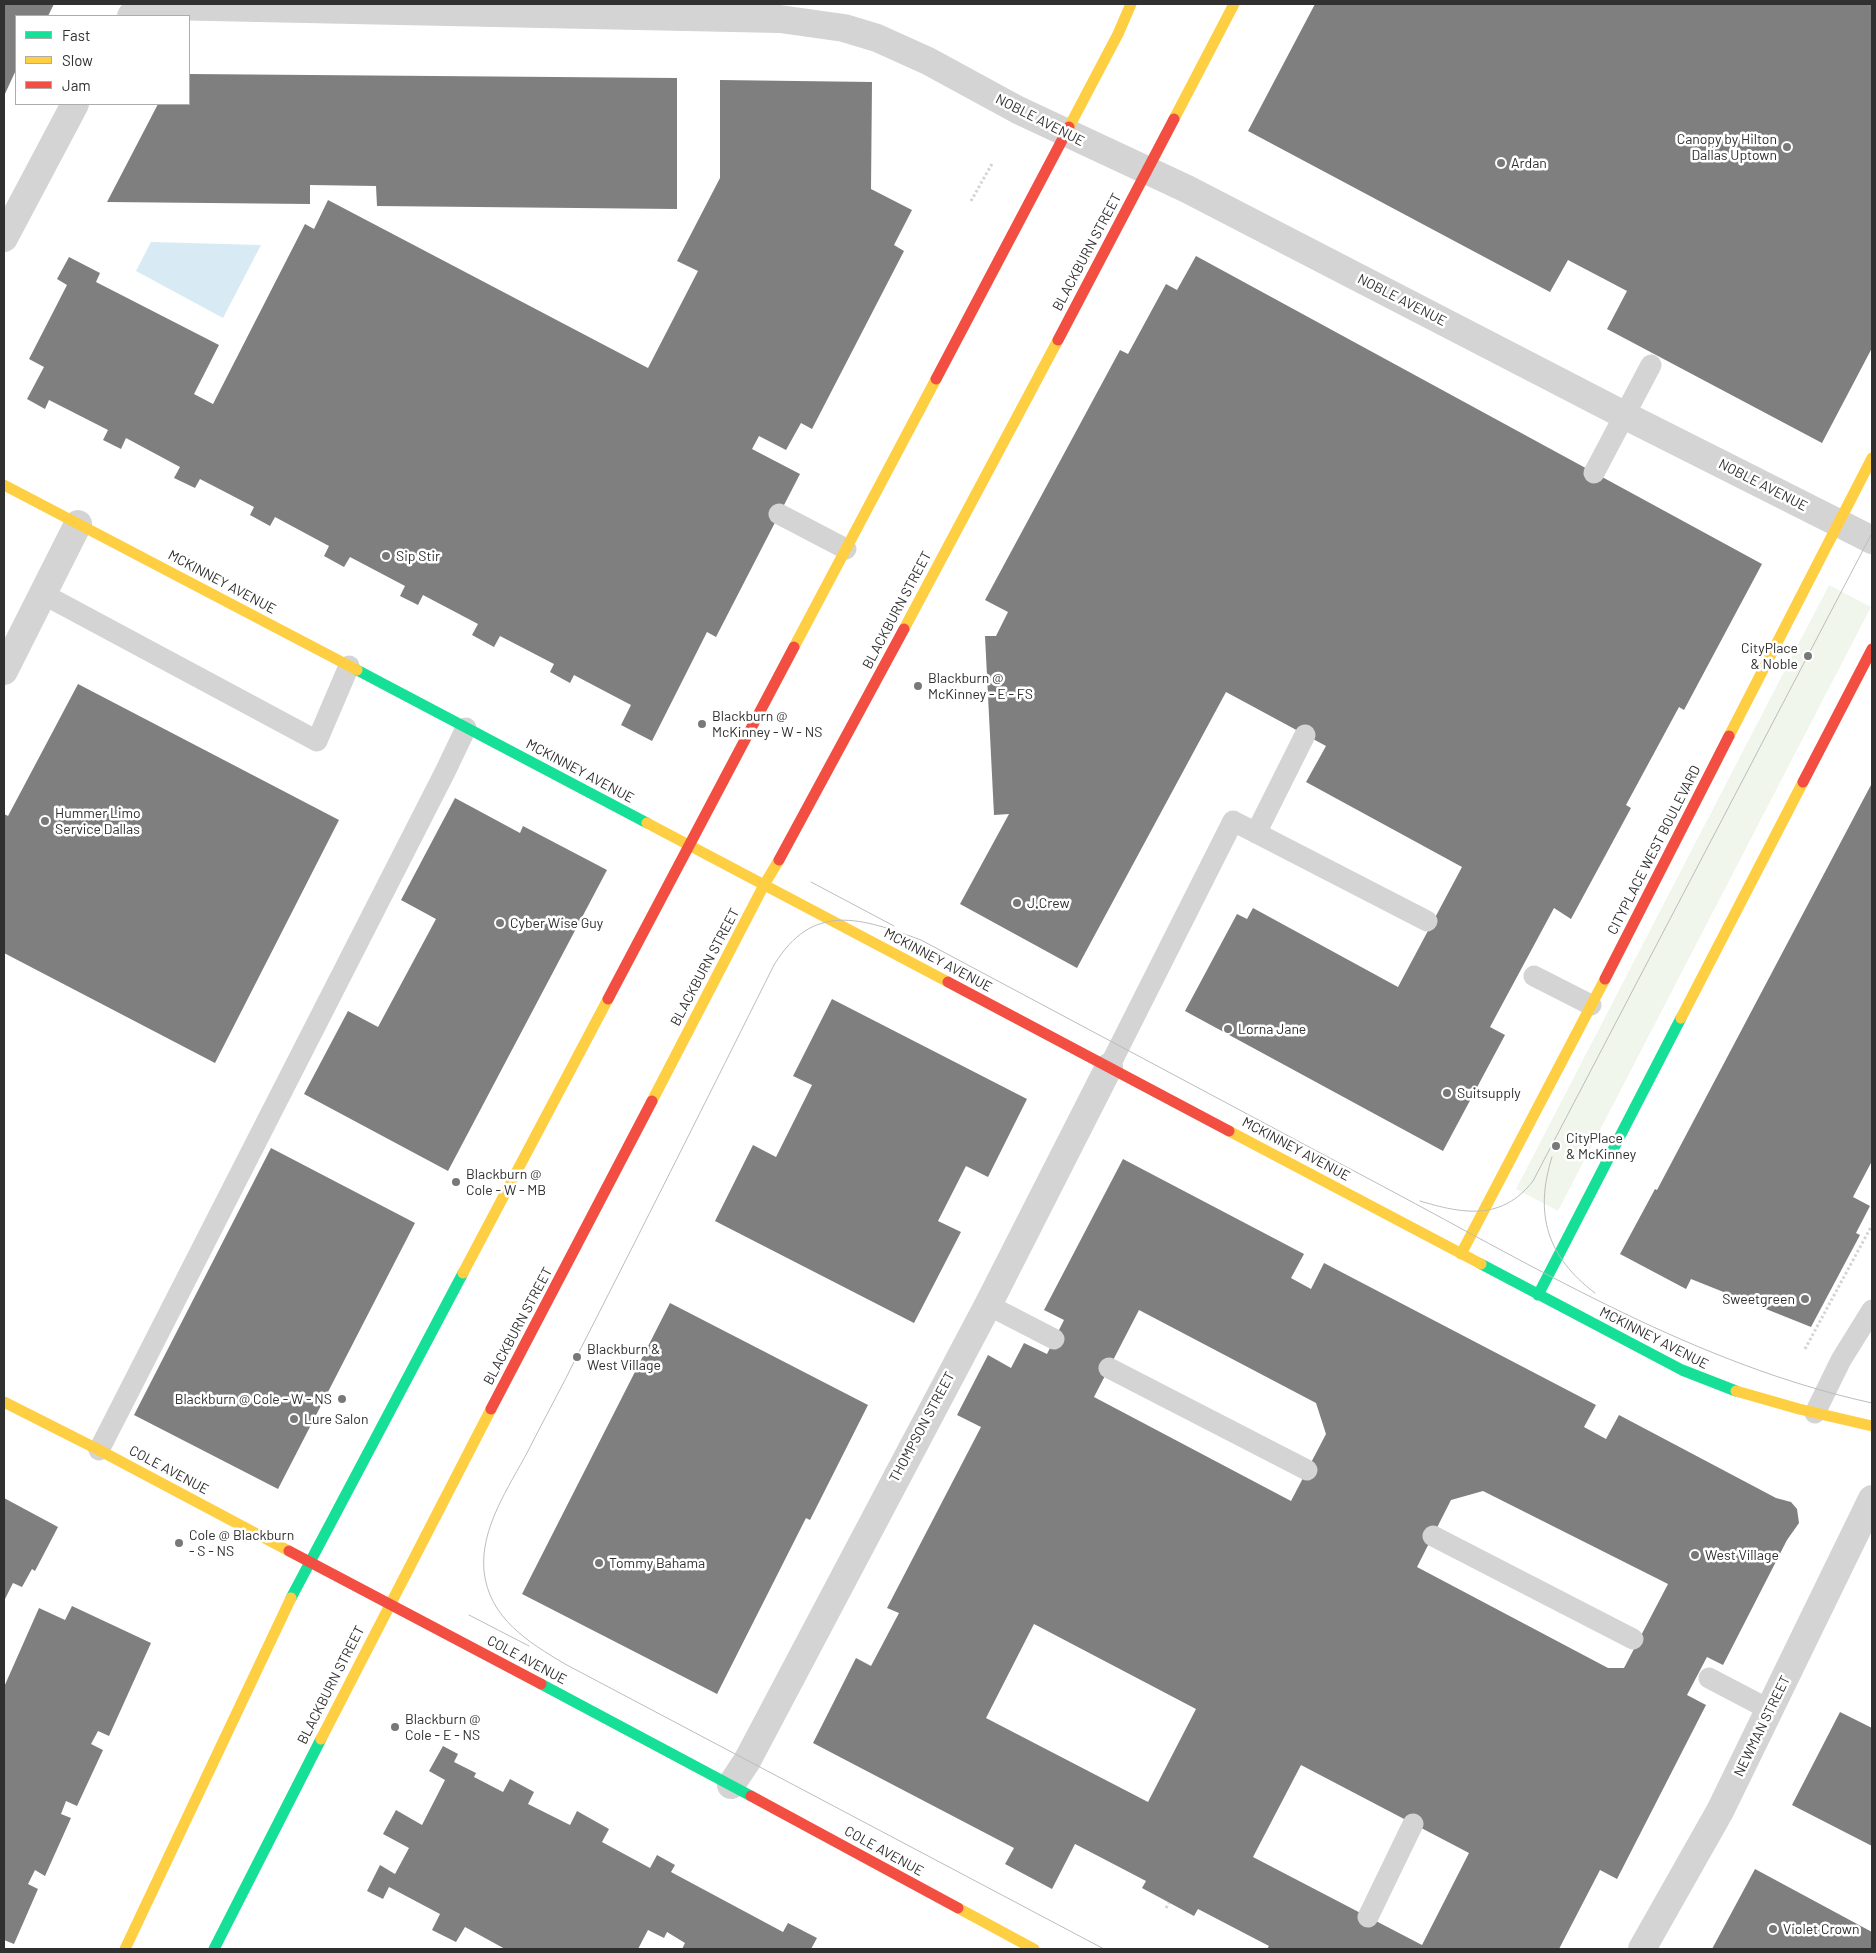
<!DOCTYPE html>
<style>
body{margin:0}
#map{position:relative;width:1876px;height:1953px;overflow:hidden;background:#fff;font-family:Barlow,sans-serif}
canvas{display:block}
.frame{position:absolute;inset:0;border:5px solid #303030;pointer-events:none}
.legend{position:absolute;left:15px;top:15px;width:175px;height:90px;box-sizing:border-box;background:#fff;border:1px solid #acacac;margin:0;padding:6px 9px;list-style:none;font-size:15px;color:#303030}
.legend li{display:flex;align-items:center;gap:10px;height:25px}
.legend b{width:25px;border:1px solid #acacac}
</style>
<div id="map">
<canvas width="1876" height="1953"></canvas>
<div class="frame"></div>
<ul class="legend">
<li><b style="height:6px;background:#16e098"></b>Fast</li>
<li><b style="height:6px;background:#ffcf43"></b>Slow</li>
<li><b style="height:6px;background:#f24e42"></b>Jam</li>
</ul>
</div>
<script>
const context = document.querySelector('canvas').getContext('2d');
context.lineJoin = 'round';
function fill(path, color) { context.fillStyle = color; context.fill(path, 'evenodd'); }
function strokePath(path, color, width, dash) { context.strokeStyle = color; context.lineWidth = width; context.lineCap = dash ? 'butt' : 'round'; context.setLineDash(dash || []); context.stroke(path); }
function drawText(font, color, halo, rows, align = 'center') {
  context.font = font + ' Barlow,sans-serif'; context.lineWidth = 5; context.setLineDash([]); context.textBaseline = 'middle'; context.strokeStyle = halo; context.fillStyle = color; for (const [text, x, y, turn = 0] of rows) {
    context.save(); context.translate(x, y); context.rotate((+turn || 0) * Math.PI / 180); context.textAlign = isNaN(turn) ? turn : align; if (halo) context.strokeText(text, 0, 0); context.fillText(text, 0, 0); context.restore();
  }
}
fill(new Path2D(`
 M 1829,585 L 1871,607 L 1558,1211 L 1516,1189 Z`), '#f1f6ec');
fill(new Path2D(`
 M 151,242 L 261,245 L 223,318 L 136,271 Z`), '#d8eaf4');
fill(new Path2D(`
 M 4,4 L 54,4 L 48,16 L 16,16 L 16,70 L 4,96 Z
 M 1315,4 L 1872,4 L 1872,348 L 1822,443 L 1607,329 L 1627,291 L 1568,260 L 1550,292 L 1248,131 Z
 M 189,74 L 677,78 L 677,209 L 377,206 L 376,186 L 310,185 L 310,204 L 107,202 L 158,104 L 189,104 Z
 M 720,80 L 872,82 L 871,189 L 912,210 L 894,245 L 904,251 L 812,429 L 801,423 L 786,450 L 759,436 L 752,449 L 800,474 L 716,637 L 707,632 L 652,741 L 621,725 L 631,705 L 574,675 L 570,683 L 550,672 L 554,664 L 500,636 L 494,647 L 472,635 L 478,624 L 423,595 L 418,605 L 400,596 L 405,586 L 350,557 L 344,567 L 324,556 L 329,546 L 275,517 L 270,526 L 250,515 L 254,507 L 200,479 L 195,488 L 174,478 L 180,467 L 126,438 L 121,449 L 103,440 L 108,430 L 49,400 L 45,409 L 27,399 L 44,367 L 29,359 L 67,285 L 57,279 L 69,257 L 100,273 L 96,282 L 219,345 L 194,394 L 213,404 L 305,224 L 314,229 L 328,200 L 648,368 L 698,271 L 677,261 L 720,178 Z
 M 1196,256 L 1762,564 L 1684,710 L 1679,707 L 1626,805 L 1631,808 L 1571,919 L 1554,908 L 1490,1027 L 1505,1035 L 1443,1151 L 1185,1011 L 1237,914 L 1247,919 L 1253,908 L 1398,987 L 1462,867 L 1306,782 L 1326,746 L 1226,692 L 1077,968 L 960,904 L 1009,814 L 994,815 L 985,636 L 996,636 L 1008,612 L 985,600 L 1120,350 L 1128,354 L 1166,284 L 1177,290 Z
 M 78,684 L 339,820 L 215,1063 L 4,953 L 4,814 L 8,816 Z
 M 1872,783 L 1872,1161 L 1853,1197 L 1870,1206 L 1856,1233 L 1860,1235 L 1811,1327 L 1691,1279 L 1686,1289 L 1620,1254 L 1655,1189 L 1657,1190 Z
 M 455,798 L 520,833 L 523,826 L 607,870 L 448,1171 L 304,1094 L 348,1011 L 378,1027 L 436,919 L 401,900 Z
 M 832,999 L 1027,1099 L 988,1177 L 966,1166 L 938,1221 L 961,1232 L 914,1323 L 715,1221 L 753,1145 L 776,1157 L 812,1085 L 793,1076 Z
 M 271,1148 L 415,1223 L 278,1489 L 134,1415 Z
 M 1123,1159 L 1304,1254 L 1291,1278 L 1311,1289 L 1324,1263 L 1596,1405 L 1584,1427 L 1606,1439 L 1619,1415 L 1776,1498 L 1791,1502 L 1797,1509 L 1799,1523 L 1787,1540 L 1723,1665 L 1707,1657 L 1687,1695 L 1706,1705 L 1617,1879 L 1600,1870 L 1559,1949 L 1267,1949 L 1269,1946 L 1198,1909 L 1194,1916 L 1142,1888 L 1146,1881 L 1075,1844 L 1052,1889 L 1005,1864 L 1014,1848 L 813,1743 L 856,1658 L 871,1666 L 899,1613 L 887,1608 L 981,1427 L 957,1415 L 988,1355 L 1011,1368 L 1024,1343 L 1047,1354 L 1064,1320 L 1044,1310 ZM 1139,1310 L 1316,1403 L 1326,1434 L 1291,1501 L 1094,1397 ZM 1483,1491 L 1668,1584 L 1624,1668 L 1608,1668 L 1417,1567 L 1451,1500 ZM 1034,1624 L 1196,1709 L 1148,1802 L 986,1718 ZM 1301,1765 L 1469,1853 L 1422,1945 L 1253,1857 Z
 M 670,1303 L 868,1405 L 810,1520 L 806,1518 L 717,1694 L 522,1594 Z
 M 4,1498 L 58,1527 L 35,1571 L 32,1569 L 22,1587 L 13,1583 L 4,1601 Z
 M 72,1606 L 151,1643 L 109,1736 L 98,1731 L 91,1744 L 103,1750 L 77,1806 L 66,1801 L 61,1814 L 71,1818 L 45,1876 L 35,1870 L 28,1884 L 38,1889 L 14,1944 L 4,1940 L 4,1687 L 39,1608 L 65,1620 Z
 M 1840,1712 L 1872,1728 L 1872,1846 L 1792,1805 Z
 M 443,1746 L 458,1754 L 454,1762 L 476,1773 L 474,1777 L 503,1792 L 510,1779 L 534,1792 L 528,1804 L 570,1825 L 577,1811 L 609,1829 L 602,1842 L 650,1868 L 657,1855 L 675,1865 L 671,1872 L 783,1932 L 788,1923 L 817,1938 L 811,1949 L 682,1949 L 685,1943 L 667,1932 L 664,1938 L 648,1930 L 638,1949 L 505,1949 L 465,1927 L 456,1942 L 432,1930 L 440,1914 L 389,1887 L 383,1899 L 367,1891 L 380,1865 L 395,1874 L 409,1848 L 383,1834 L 396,1810 L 422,1825 L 445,1780 L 429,1771 Z
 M 1755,1869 L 1872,1932 L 1872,1949 L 1712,1949 Z`), '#7f7f7f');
strokePath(new Path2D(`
 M 971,201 L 993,162
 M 1805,1349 L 1872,1225
 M 1166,1908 L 1169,1903`), '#d4d4d4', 3, [2.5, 2.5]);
strokePath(new Path2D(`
 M 1594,473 L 1651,365
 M 779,514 L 846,549
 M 43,594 L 317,741 L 349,666
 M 1256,833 L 1305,735
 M 1534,976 L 1591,1005
 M 1109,1067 L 1233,821 L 1427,921
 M 988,1305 L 1054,1339
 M 1109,1368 L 1307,1470
 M 1815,1413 L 1841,1360 L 1872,1310
 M 99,1450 L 445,772 L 466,728
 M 1433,1536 L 1633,1639
 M 1709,1678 L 1770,1710
 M 1368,1917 L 1413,1824`), '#d4d4d4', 21);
strokePath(new Path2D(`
 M 131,16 L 150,8 L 163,6 L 780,19 L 844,28 L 877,38 L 928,61 L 1018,110 L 1187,189 L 1624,415 L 1872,540
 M 4,238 L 75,104
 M 4,671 L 78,524
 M 731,1785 L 747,1761 L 988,1305 L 1109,1067
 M 1642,1949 L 1720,1811 L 1872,1499`), '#d4d4d4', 28);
strokePath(new Path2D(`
 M 357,670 L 647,823
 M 1481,1264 L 1682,1370 L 1736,1391
 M 1538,1295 L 1681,1018
 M 291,1598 L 463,1273
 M 541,1684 L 751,1796
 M 214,1949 L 321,1739`), '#16e098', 11);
strokePath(new Path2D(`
 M 1174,119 L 1234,4
 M 1069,127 L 1118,34 L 1131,4
 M 4,485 L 357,670
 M 904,629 L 1058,340
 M 794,647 L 936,379
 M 1729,736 L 1872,458
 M 647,823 L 948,982
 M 1681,1018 L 1803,782
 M 652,1101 L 764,885 L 779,860
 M 1229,1131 L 1481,1264
 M 1461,1254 L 1605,979
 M 463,1273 L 608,999
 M 1736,1391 L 1799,1409 L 1872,1426
 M 4,1402 L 99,1450 L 289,1551
 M 321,1739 L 491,1409
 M 958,1908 L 1034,1949
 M 125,1949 L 291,1598`), '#ffcf43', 11);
strokePath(new Path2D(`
 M 1058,340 L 1174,119
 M 936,379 L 1069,127
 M 1803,782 L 1872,649
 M 779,860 L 904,629
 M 1605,979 L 1729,736
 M 948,982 L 1229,1131
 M 608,999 L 794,647
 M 491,1409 L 652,1101
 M 289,1551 L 541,1684
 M 751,1796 L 958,1908`), '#f24e42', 11);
strokePath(new Path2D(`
 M 811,882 L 894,926
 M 1552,1157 C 1534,1214 1547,1257 1595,1293
 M 1420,1201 C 1463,1214 1502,1221 1533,1181 L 1872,533
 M 469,1615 L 529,1646
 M 1104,1949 L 565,1664 C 528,1642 489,1618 484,1571 C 480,1528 509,1487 528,1451 C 544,1419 562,1387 578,1354 C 644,1225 709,1095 774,965 C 813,901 861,918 921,940 C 1076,1023 1231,1105 1386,1188 C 1542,1271 1698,1365 1872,1403`), '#bcbcbc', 1);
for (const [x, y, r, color] of [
 [1787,147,5,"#787878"],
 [1501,163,5,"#787878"],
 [386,556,5,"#787878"],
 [1808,656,5,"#787878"],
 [918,686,5,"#787878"],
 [702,724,5,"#787878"],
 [45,821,5,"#787878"],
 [1017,903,5,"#787878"],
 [500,923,5,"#787878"],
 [1228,1029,5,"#787878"],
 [1447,1093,5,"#787878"],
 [1556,1146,5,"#787878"],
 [456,1182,5,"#787878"],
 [1805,1299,5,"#787878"],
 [577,1357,5,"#787878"],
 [342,1399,5,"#787878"],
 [294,1419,5,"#787878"],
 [179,1543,5,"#787878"],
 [1695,1555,5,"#787878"],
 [599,1563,5,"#787878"],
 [395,1727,5,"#787878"],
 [1773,1929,5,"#787878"]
]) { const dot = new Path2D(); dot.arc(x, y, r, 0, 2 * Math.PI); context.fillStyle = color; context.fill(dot); strokePath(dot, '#fff', 2); }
drawText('14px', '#303030', '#fff', [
 ["NOBLE AVENUE",1040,120,27],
 ["BLACKBURN STREET",1087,252,-62],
 ["NOBLE AVENUE",1402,300,27],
 ["NOBLE AVENUE",1763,485,27],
 ["MCKINNEY AVENUE",222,582,28],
 ["BLACKBURN STREET",897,610,-62],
 ["MCKINNEY AVENUE",580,771,28],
 ["CITYPLACE WEST BOULEVARD",1654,850,-63],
 ["MCKINNEY AVENUE",938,960,28],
 ["BLACKBURN STREET",705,967,-62],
 ["MCKINNEY AVENUE",1296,1149,28],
 ["BLACKBURN STREET",518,1326,-62],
 ["MCKINNEY AVENUE",1654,1338,27],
 ["THOMPSON STREET",922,1427,-62],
 ["COLE AVENUE",169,1470,28],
 ["COLE AVENUE",527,1660,28],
 ["BLACKBURN STREET",331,1685,-63],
 ["NEWMAN STREET",1762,1726,-64],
 ["COLE AVENUE",884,1851,29]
]);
drawText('14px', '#303030', '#fff', [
 ["Canopy by Hilton",1777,139,"right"],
 ["Dallas Uptown",1777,155,"right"],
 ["Ardan",1511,163],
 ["Sip Stir",396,556],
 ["CityPlace",1798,648,"right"],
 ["& Noble",1798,664,"right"],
 ["Blackburn @",928,678],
 ["McKinney - E - FS",928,694],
 ["Blackburn @",712,716],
 ["McKinney - W - NS",712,732],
 ["Hummer Limo",55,813],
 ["Service Dallas",55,829],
 ["J.Crew",1027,903],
 ["Cyber Wise Guy",510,923],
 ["Lorna Jane",1238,1029],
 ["Suitsupply",1457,1093],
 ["CityPlace",1566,1138],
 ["& McKinney",1566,1154],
 ["Blackburn @",466,1174],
 ["Cole - W - MB",466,1190],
 ["Sweetgreen",1795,1299,"right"],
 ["Blackburn &",587,1349],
 ["West Village",587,1365],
 ["Blackburn @ Cole - W - NS",332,1399,"right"],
 ["Lure Salon",304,1419],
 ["Cole @ Blackburn",189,1535],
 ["- S - NS",189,1551],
 ["West Village",1705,1555],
 ["Tommy Bahama",609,1563],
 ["Blackburn @",405,1719],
 ["Cole - E - NS",405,1735],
 ["Violet Crown",1783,1929]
], 'left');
</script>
